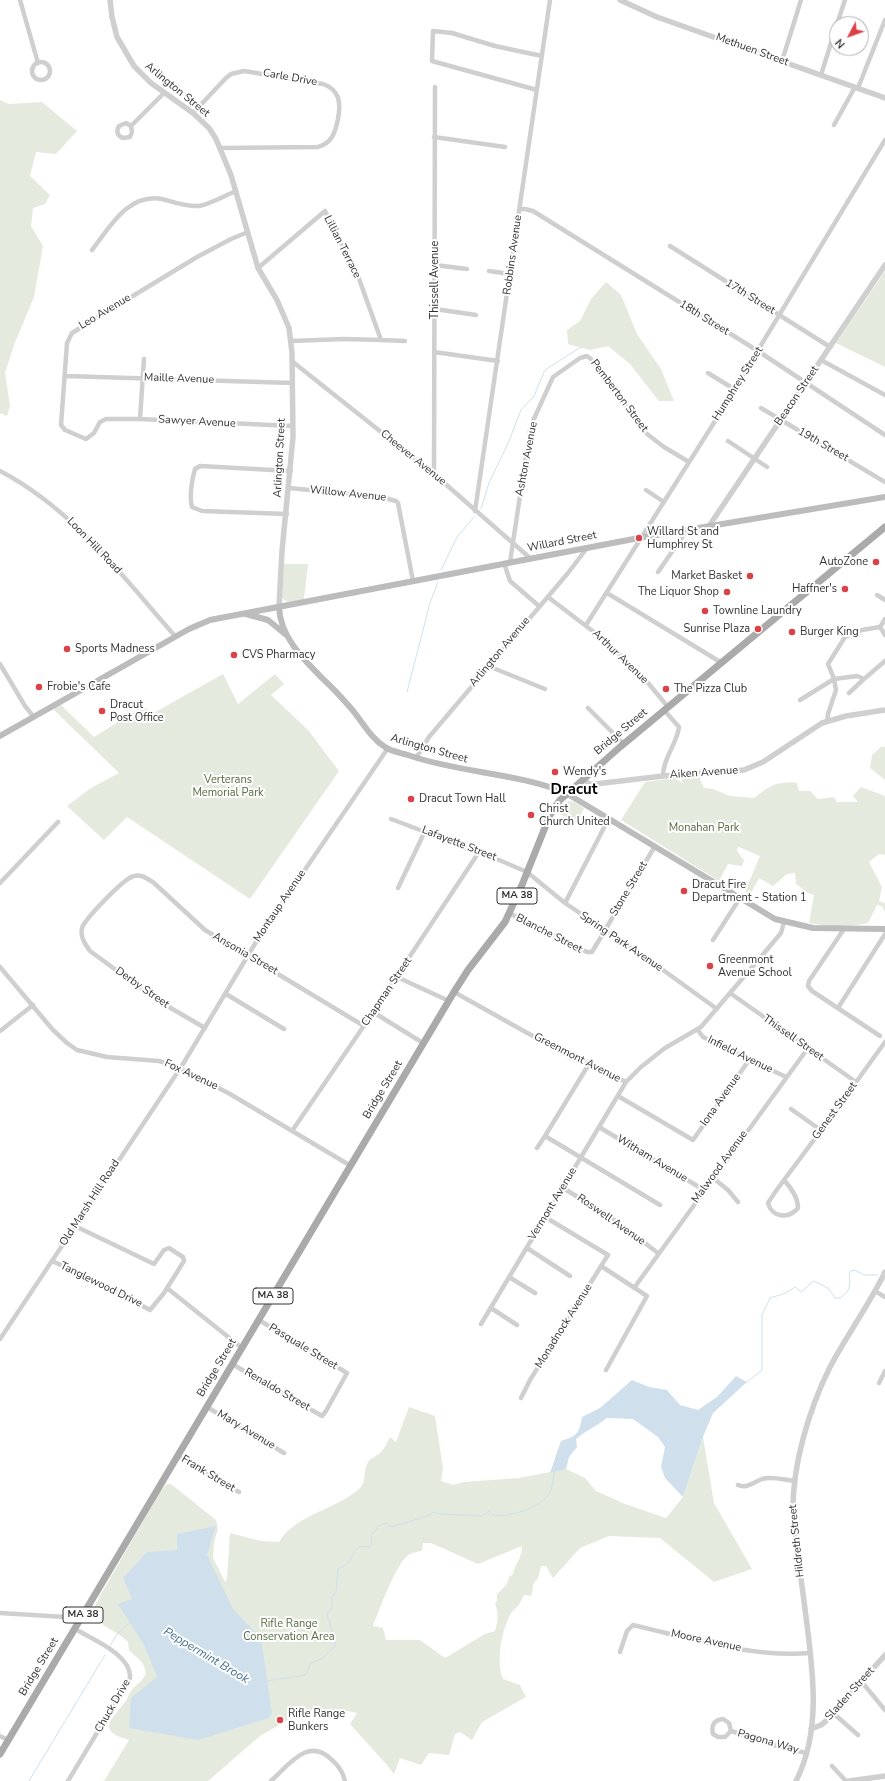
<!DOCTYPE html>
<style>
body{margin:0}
#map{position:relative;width:885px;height:1781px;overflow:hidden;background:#fff;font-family:"Nunito Sans",sans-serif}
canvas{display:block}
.north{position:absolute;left:829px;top:16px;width:40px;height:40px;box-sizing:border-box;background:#fff;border:1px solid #adadad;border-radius:50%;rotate:229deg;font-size:11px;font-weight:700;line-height:16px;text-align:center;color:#323232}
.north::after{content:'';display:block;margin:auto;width:14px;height:18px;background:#db4247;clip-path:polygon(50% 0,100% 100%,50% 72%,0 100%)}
</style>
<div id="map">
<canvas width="885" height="1781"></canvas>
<div class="north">N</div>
</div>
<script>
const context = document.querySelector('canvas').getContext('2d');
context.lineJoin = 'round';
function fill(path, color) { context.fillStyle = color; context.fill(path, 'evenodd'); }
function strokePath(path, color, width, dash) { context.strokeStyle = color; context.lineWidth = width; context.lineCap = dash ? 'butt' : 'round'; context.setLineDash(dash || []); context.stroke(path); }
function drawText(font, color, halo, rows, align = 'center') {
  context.font = font + ' "Nunito Sans",sans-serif'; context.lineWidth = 4; context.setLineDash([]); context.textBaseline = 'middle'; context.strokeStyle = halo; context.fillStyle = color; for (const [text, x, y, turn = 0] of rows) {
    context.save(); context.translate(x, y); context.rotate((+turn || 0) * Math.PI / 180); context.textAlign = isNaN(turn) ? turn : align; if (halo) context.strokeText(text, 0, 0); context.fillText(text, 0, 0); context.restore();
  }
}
fill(new Path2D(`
 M 0,100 L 9,104 L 42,102 L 77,131 L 56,154 L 36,152 L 30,176 L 50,195 L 45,204 L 33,208 L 31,226 L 43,246 L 34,297 L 14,345 L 5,373 L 10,406 L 7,416 L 0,413 Z
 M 885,271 L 885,367 L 836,343 Z
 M 606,282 L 621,295 L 637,334 L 661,369 L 674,401 L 659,401 L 630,364 L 608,346 L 590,350 L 568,344 L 567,330 L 580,321 L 591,299 Z
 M 284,564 L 308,564 L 304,599 C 297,600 286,605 282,597 Z
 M 223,674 L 238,704 L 275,674 L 284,684 L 271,695 L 308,730 L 339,771 L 250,899 L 127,817 L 104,840 L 67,806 L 91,788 L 119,773 L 53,709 L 61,705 L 94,737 L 144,706 L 152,714 Z
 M 881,747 L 885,747 L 885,780 L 870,768 L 872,755 Z
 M 700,775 L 700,779 L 704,788 L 713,789 L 730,796 L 754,798 C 771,785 776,781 797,783 L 799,791 L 810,791 L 818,799 L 834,797 L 837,802 L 858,802 L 853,796 L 861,787 L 885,796 L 885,855 L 879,854 L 869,862 L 882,887 L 879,901 L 885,903 L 885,912 L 882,906 L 877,905 L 868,923 C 850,927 827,927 809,923 L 814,895 L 808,893 L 796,884 L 795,873 L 787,874 L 773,886 L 759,878 L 750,895 L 745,892 L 760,856 L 739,847 L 738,847 L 737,851 L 744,860 L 742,866 L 728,864 L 719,881 L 621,820 L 645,782 L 674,778 L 683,783 L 681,778 Z
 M 568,801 L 574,802 L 584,808 L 577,823 L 556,812 Z
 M 409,1407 L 435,1416 L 443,1469 L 441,1481 L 453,1485 L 464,1482 L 519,1478 L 566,1469 L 585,1478 L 596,1491 L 625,1504 L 666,1518 L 683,1497 L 703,1437 L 714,1503 L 752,1569 L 714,1582 L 660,1538 L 609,1536 L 580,1548 L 553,1578 L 546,1566 L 541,1566 L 538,1579 C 531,1583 534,1589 531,1596 L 524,1595 C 522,1599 520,1603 518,1606 C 515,1609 511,1612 510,1615 C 501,1633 496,1661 503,1679 L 520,1685 L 526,1697 L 482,1722 L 472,1740 L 460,1732 L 455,1734 L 449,1755 L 429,1753 L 421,1765 L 400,1758 L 394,1774 L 386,1764 L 350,1724 L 357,1713 L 347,1711 L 305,1710 L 260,1736 L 208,1781 L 104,1781 L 129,1740 C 96,1731 111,1720 125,1702 C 128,1699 128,1694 131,1691 C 136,1684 148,1679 145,1669 C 143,1660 135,1657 129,1650 L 128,1642 C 117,1630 99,1627 92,1612 L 101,1594 L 161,1490 L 167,1484 L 171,1484 L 216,1520 L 218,1529 L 214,1542 L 213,1558 L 225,1582 L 227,1579 L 230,1533 L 261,1541 L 279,1542 C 297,1513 335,1511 360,1488 C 367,1481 363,1470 368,1462 C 371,1458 377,1456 381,1452 C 385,1448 387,1442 390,1437 L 396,1442 ZM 423,1543 L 431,1543 L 478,1564 L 522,1546 C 522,1559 515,1563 513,1574 L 509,1577 L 507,1584 L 497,1594 L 497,1600 L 495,1604 C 499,1612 498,1622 495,1631 L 485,1634 L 445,1658 L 420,1640 L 386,1640 L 383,1628 L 373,1626 C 379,1611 397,1560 410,1554 C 414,1552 418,1552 422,1551 Z`), '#e4eade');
fill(new Path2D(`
 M 736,1376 L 747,1382 L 713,1413 L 703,1437 L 683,1497 L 665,1478 L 661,1467 L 665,1447 L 658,1437 L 633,1419 L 607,1418 C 597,1426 585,1431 576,1439 L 577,1447 L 569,1457 L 566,1469 L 550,1473 L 561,1441 C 577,1436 579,1434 582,1417 L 600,1408 L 632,1380 L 649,1387 L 667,1390 L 680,1405 L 698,1410 L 717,1397 Z
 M 216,1526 L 207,1555 L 233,1609 L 261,1638 L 272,1713 L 269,1718 L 198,1740 L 129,1728 L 131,1698 L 157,1677 L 144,1645 L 118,1604 L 132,1599 L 123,1578 L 147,1552 L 177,1550 L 177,1534 Z`), '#cfe0ec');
strokePath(new Path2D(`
 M 481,509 L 489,483 L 509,441 L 521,410 L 534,396 L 545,370 L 581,347
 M 441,570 L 457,537 L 475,516
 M 407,692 L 430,603 L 438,582
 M 747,1382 L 762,1370 L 762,1315 L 770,1298 L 786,1293 L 795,1287 L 801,1292 L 814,1281 L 829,1289 L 835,1298 L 840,1298 C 850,1292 851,1285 849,1274 L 851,1271 L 855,1270 L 864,1275 L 878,1275
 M 110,1646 L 118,1633 L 130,1622
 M 266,1681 L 305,1675 L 311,1663 L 323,1658 L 336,1645 L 327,1614 L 332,1608 L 332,1596 L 336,1593 L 338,1569 C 341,1567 345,1566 347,1564 C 356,1554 352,1544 370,1547 L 372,1546 L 371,1536 L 379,1526 L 386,1523 L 392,1527 L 430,1515 L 433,1512 L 441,1514 L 482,1516 L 489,1511 L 495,1516 C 514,1515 546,1508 552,1487 C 553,1482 553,1477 555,1471
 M 29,1781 L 105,1655`), '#cfe0ec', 1);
strokePath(new Path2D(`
 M 20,0 L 38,63
 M 837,24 L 845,0
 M 782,61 L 801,0
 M32 71a9 9 0 1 1 18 0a9 9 0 1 1-18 0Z
 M 821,75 L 837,24
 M 858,88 L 885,20
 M 537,90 L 432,61 L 433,31 L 452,33 L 495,46 L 542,56
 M 193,113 L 226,78 L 231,74 L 244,71 L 323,84 C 340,90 341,103 338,119 C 335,133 332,143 318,147 L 221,148
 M 834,125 L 855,87
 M 131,126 L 132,132 L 130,137 L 123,138 C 117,136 116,131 119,126 L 126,123 L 131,126 L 164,93
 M 434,137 L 505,147
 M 520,209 L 525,209 L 533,211 L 758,351 L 885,435
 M 248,232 L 231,239 L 197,257 L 72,333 L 67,343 L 61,425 L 65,430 L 86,439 L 94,433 L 100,422 L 106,419 L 140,419 L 293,426
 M 670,246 L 830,347
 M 92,250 C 110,227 128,193 162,199 C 174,202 186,207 199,206 C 211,204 224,196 236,191
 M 435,265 L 467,269
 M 258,268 L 325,211 L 358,276 L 381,340 L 344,339 L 291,341
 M 489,271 L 510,274
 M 435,309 L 476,315
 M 381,340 L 405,341
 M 434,352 L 498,361
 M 821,360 L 885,395
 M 293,362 L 434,474 L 530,558
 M 708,373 L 734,389
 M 65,376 L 293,383
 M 761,408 L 885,482
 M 140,419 L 144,359
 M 728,441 L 767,467
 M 0,471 C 73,509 122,576 175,636
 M 434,474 L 435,87
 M 289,488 L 381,497 L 396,501 L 398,503 L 413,581
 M 646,490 L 664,502
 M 475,511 L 550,0
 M 287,514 L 202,511 L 192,507 C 189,497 192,479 195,469 L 200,466 L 291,471
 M 510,562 L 530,430 L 533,421 L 553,377 L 580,358 L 587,356 L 591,359 L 647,434 L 664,447 L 689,462
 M 504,563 L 510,581 L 539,606
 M 658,572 L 687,530
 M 607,593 L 722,663
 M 877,595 L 885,600
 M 548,597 L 607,642 L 649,684 L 668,707
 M 586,625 L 717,418 L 885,140
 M 880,627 L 885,619
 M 0,664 L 25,706 L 33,716
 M 488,666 L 545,689
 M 849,693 L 864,679
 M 800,700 L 834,679 L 828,664 L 845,637 L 862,630 L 880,627 L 885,635
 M 588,708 L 624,744
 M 827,721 L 828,714 L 836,690 L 834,679 L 857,676 L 864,679 L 885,661
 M 416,758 L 429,737 L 568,573 L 587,548
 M 663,776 C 663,758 677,744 679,727 L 664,710
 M 391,819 L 499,860 L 527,872 L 565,903 L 645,957 L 717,1009
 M 0,883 L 58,822
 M 398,888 L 425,831
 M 565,903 L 609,818
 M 509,913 L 587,952 L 592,952 L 655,846
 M 844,929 L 809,981 L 808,986 L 812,991 L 880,1036
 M 713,940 L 740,898
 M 0,967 L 53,1030 L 67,1043 L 77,1050 L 107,1057 L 159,1061 L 178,1067 L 230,1094 L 351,1166
 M 397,977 L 449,1001
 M 454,992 L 531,1035 L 626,1082
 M 730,993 L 856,1082
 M 226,994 L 284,1029
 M 838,1008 L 885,934
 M 373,1012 L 423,1043
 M 205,1028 L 157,1000 L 90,951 C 85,944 80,937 82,928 C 85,919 124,878 134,876 C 142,874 148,879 154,883 L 205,930 L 364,1026
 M 697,1029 L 703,1037 L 786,1077
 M 0,1031 L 33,1005
 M 589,1064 L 545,1136 L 660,1205
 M 618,1096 L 693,1140 L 749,1060
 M 791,1109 L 822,1131
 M 599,1127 L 704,1190
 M 292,1131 L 359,1033 L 479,852
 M 537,1148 L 545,1136
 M 713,1178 L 728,1190 L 738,1202
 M 784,1180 C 791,1188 798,1197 798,1208 C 789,1219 772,1218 768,1203 C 773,1195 778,1188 784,1180 C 818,1135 852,1088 885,1042
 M 563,1188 L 609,1216 L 658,1253
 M 527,1248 L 570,1276
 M 52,1261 L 98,1282 L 150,1310 L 164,1293 L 184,1261 L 183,1257 L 169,1248 L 164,1250 L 154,1264 L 75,1226
 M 601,1266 L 647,1296 L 606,1370
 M 509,1277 L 535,1293
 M 167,1288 L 242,1348
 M 634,1288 L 808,1048
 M 875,1291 L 885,1297
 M 491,1308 L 517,1325
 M 481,1324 L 626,1082 L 641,1067 L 665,1048 L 701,1027 L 765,952 L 781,933 L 784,922
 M 0,1339 L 183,1064 L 259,937 L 388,748
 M 232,1364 L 322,1416 L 326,1411 L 347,1373 L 259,1320
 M 879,1383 L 885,1371
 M 521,1398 L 530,1380 L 608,1255 L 545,1217
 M 207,1407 L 284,1453
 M 178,1456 L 239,1492
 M 738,1485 C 747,1489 754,1482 762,1479 C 772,1476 784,1480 795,1481
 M 0,1613 L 82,1618
 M 620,1652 L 627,1631 L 633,1625 C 688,1638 753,1658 810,1653
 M 861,1681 L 885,1710
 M 833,1713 L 858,1735
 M 731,1731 L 729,1723 L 723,1719 C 714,1720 711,1725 713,1734 L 718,1737 L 725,1737 L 731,1731 L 777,1746 L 806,1753
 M 0,1736 L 8,1740
 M 832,1766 L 846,1781
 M 68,1781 L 130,1678 C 132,1655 92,1639 75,1629
 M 271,1781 C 289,1765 308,1736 332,1760 C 339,1766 343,1772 345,1781`), '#cfcfcf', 4.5);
strokePath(new Path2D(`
 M 110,0 L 112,17 L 117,37 L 134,66 L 151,83 L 193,113 L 209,128 L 216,139 L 231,175 L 258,268 L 277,300 L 289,328 L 292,353 L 293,437 L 282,551 L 279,607
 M 620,0 L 657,17 L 885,98
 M 709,526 L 885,265
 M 583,778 L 589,784 L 595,784 L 663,776 L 744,770 L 763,762 L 822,723 L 846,716 L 885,710
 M 811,1729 L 821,1725 L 826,1721 L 885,1655
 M 796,1781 C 823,1728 812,1665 805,1609 C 801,1577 796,1544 793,1512 C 792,1466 809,1409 830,1367 C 847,1335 869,1305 885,1272
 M 849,1781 L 885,1776`), '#cfcfcf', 5.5);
strokePath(new Path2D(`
 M 279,607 C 280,637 304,660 324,680 C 333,688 341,697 349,706 C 361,719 370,738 385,747 C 392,752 403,753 411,756 C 461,773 517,773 566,793 L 775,919 L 813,928 L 885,929
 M 246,614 L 268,620 L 285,634
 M 0,736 L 189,629 L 210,620 L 644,537 L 885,497`), '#bcbcbc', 6);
strokePath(new Path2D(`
 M 0,1754 L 454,992 L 468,970 L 505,922 L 522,885 L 550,815 L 560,800 L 620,747 L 885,527`), '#aaa', 7);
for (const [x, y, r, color] of [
 [639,538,4,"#db4247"],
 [876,562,4,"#db4247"],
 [750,576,4,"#db4247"],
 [845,589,4,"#db4247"],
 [727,592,4,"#db4247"],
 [705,611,4,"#db4247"],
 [758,629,4,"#db4247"],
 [792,632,4,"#db4247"],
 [67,649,4,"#db4247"],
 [234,655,4,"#db4247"],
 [39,687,4,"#db4247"],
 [666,689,4,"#db4247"],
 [102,711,4,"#db4247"],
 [555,772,4,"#db4247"],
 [411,799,4,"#db4247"],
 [531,815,4,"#db4247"],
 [684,891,4,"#db4247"],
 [710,966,4,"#db4247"],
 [280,1720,4,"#db4247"]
]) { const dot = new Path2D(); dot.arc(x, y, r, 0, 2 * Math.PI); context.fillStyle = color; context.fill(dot); strokePath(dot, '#fff', 1.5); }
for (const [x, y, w] of [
 [517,896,40],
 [273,1296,40],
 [83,1615,40]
]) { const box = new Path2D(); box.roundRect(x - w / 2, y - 8, w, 16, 3); context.fillStyle = '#fff'; context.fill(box); strokePath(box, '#323232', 1); }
drawText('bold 10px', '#323232', null, [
 ["MA 38",517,896],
 ["MA 38",273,1296],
 ["MA 38",83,1615]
]);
drawText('11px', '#323232', '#fff', [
 ["Methuen Street",752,50,20],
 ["Carle Drive",290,78,10],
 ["Arlington Street",177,90,39],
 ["Lillian Terrace",342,247,63],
 ["Robbins Avenue",513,255,-82],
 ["Thissell Avenue",435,280,-90],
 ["17th Street",750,297,32],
 ["Leo Avenue",105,312,-31],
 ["18th Street",704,318,32],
 ["Maille Avenue",179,379,2],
 ["Humphrey Street",738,384,-58],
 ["Pemberton Street",619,396,53],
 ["Beacon Street",797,396,-56],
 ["Sawyer Avenue",197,422,3],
 ["19th Street",823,445,30],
 ["Arlington Street",280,458,-87],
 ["Cheever Avenue",413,458,39],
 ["Ashton Avenue",527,459,-79],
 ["Willow Avenue",348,494,6],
 ["Willard Street",562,542,-11],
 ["Loon Hill Road",94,546,46],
 ["Arlington Avenue",500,652,-50],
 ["Arthur Avenue",620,657,44],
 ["Bridge Street",621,732,-40],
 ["Arlington Street",429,749,16],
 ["Aiken Avenue",704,773,-4],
 ["Lafayette Street",459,844,21],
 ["Stone Street",629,889,-59],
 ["Montaup Avenue",280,906,-56],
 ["Blanche Street",549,934,27],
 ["Spring Park Avenue",621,942,34],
 ["Ansonia Street",245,954,30],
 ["Derby Street",142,988,35],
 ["Chapman Street",387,992,-56],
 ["Thissell Street",793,1038,35],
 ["Infield Avenue",740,1055,26],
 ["Greenmont Avenue",577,1058,27],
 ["Fox Avenue",191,1075,25],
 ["Bridge Street",383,1090,-59],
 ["Iona Avenue",721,1100,-55],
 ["Genest Street",835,1111,-54],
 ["Witham Avenue",652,1159,31],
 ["Malwood Avenue",720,1167,-54],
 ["Old Marsh Hill Road",90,1203,-57],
 ["Vermont Avenue",553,1204,-59],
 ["Roswell Avenue",611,1220,35],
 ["Tanglewood Drive",101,1285,26],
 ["Monadnock Avenue",564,1326,-58],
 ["Pasquale Street",303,1347,31],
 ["Bridge Street",217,1368,-59],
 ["Renaldo Street",277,1390,30],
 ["Mary Avenue",246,1430,31],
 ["Frank Street",208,1474,31],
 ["Hildreth Street",797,1541,-96],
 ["Moore Avenue",706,1641,12],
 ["Bridge Street",39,1667,-59],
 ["Sladen Street",850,1694,-48],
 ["Chuck Drive",113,1706,-60],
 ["Pagona Way",768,1742,16]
]);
drawText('11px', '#323232', '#fff', [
 ["Willard St and",647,532],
 ["Humphrey St",647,545],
 ["AutoZone",868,562,"right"],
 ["Market Basket",742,576,"right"],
 ["Haffner's",837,589,"right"],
 ["The Liquor Shop",719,592,"right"],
 ["Townline Laundry",713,611],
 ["Sunrise Plaza",750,629,"right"],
 ["Burger King",800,632],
 ["Sports Madness",75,649],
 ["CVS Pharmacy",242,655],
 ["Frobie's Cafe",47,687],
 ["The Pizza Club",674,689],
 ["Dracut",110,705],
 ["Post Office",110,718],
 ["Wendy's",563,772],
 ["Dracut Town Hall",419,799],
 ["Christ",539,809],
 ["Church United",539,822],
 ["Dracut Fire",692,885],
 ["Department - Station 1",692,898],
 ["Greenmont",718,960],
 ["Avenue School",718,973],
 ["Rifle Range",288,1714],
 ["Bunkers",288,1727]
], 'left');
drawText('11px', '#546c41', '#fff', [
 ["Verterans",228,780],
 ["Memorial Park",228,793],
 ["Monahan Park",704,828],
 ["Rifle Range",289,1624],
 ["Conservation Area",289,1637]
]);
drawText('italic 12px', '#447090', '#fff', [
 ["Peppermint Brook",206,1656,31]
]);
drawText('bold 15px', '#000', '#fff', [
 ["Dracut",574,790]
]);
</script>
